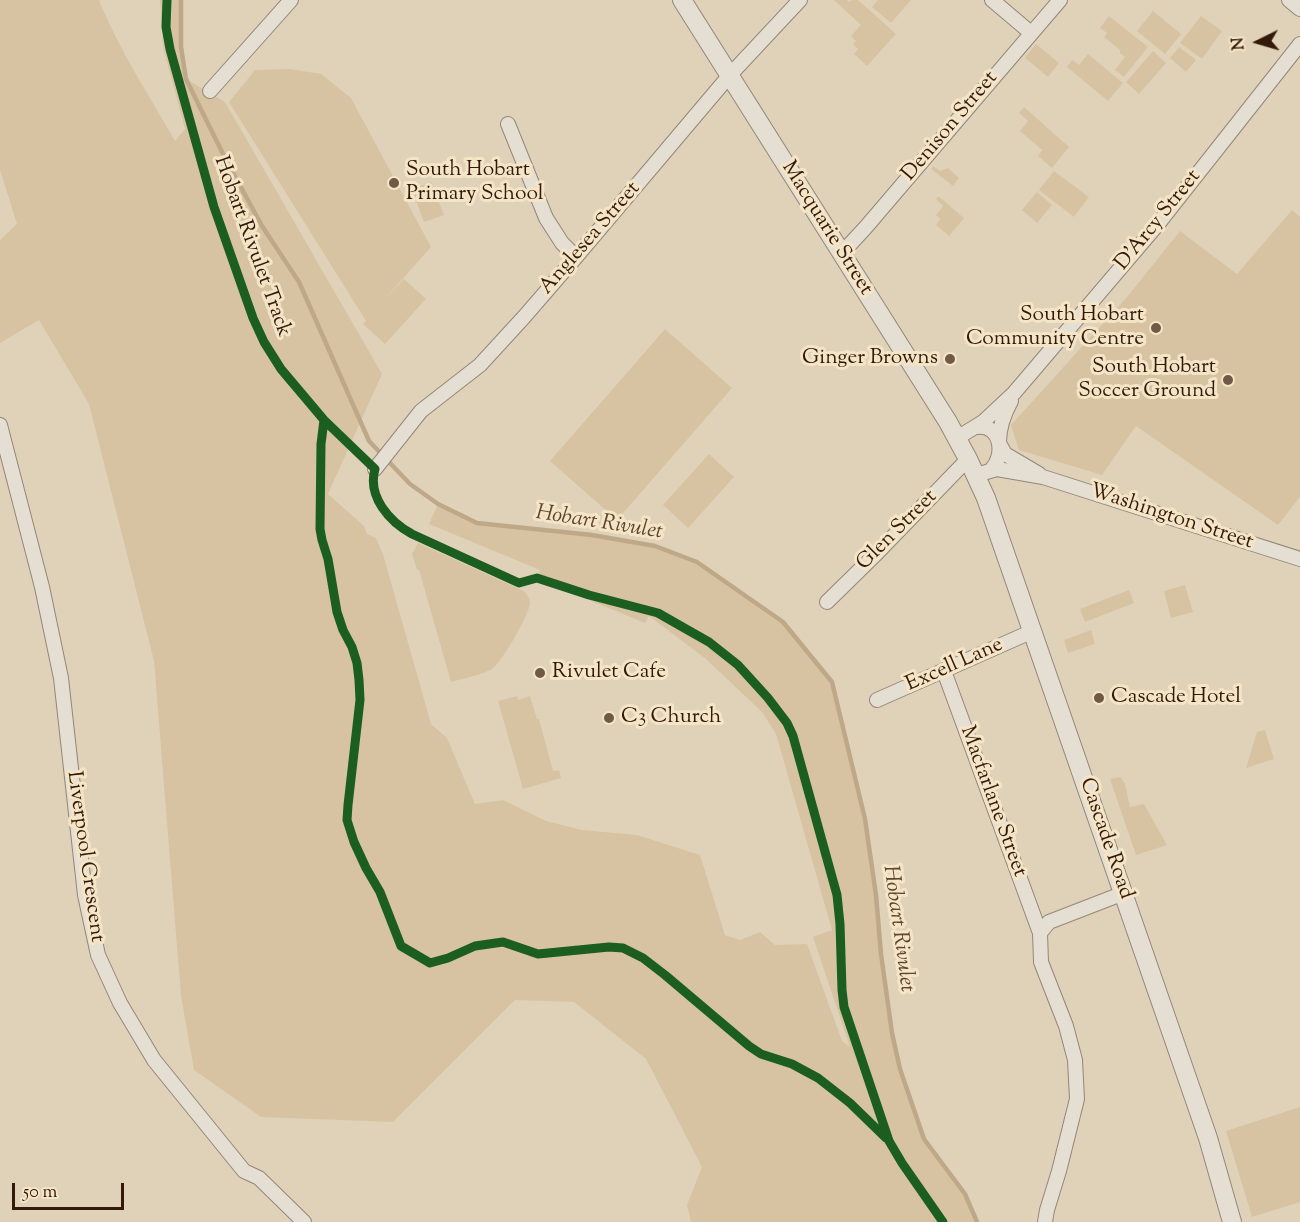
<!DOCTYPE html>
<style>
body{margin:0}
#map{position:relative;width:1300px;height:1222px;overflow:hidden;background:#e0d2b9;font-family:"Sorts Mill Goudy",serif}
canvas{display:block}
.north{position:absolute;left:1228px;top:12px;width:60px;height:60px;-webkit-text-stroke:4px #f5e5c7;paint-order:stroke;rotate:265deg;font-size:16px;font-weight:700;line-height:24px;text-align:center;color:#33190a}
.north::after{content:'';display:block;margin:auto;width:21px;height:27px;background:#33190a;clip-path:polygon(50% 0,100% 100%,50% 72%,0 100%)}
.scale{position:absolute;left:12px;top:1183px;width:112px;height:27px;box-sizing:border-box;border:3px solid #33190a;border-top:0;padding-left:8px;font-size:18px;line-height:21px;white-space:nowrap;color:#33190a;-webkit-text-stroke:4px #f5e5c7;paint-order:stroke}
</style>
<div id="map">
<canvas width="1300" height="1222"></canvas>
<div class="north">N</div>
<div class="scale">50 m</div>
</div>
<script>
const context = document.querySelector('canvas').getContext('2d');
context.lineJoin = 'round';
function fill(path, color) { context.fillStyle = color; context.fill(path, 'evenodd'); }
function strokePath(path, color, width, dash) { context.strokeStyle = color; context.lineWidth = width; context.lineCap = dash ? 'butt' : 'round'; context.setLineDash(dash || []); context.stroke(path); }
function drawText(font, color, halo, rows, align = 'center') {
  context.font = font + ' "Sorts Mill Goudy",serif'; context.lineWidth = 6; context.setLineDash([]); context.textBaseline = 'middle'; context.strokeStyle = halo; context.fillStyle = color; for (const [text, x, y, turn = 0] of rows) {
    context.save(); context.translate(x, y); context.rotate((+turn || 0) * Math.PI / 180); context.textAlign = isNaN(turn) ? turn : align; if (halo) context.strokeText(text, 0, 0); context.fillText(text, 0, 0); context.restore();
  }
}
fill(new Path2D(`
 M 0,0 L 99,0 C 119,50 149,95 175,141 L 185,129 L 163,47 L 160,0 L 181,0 L 181,47 L 186,79 L 225,102 L 382,374 L 328,494 L 364,526 L 367,534 L 376,538 L 383,554 L 431,724 L 447,738 L 475,804 L 503,800 L 546,821 L 582,830 L 637,835 L 700,855 L 725,935 L 740,940 L 760,932 L 775,945 L 807,944 L 842,1041 L 850,1047 L 813,937 L 832,930 L 776,734 L 762,712 L 706,659 L 649,616 L 645,623 L 538,579 L 540,570 L 429,524 L 438,504 L 477,523 L 592,535 L 655,546 L 697,562 L 783,622 L 832,682 L 865,819 L 876,895 L 881,954 L 892,1033 L 900,1068 L 924,1139 L 965,1194 L 977,1222 L 691,1222 L 687,1205 L 702,1167 L 646,1059 L 574,1002 L 515,1000 L 393,1122 L 261,1117 L 194,1070 L 181,996 L 154,661 L 89,404 L 39,320 L 0,343 L 0,240 L 17,224 L 0,170 Z
 M 834,0 L 847,0 L 849,2 L 852,0 L 858,0 L 896,34 L 867,66 L 854,54 L 858,49 L 853,44 L 856,41 L 851,36 L 861,25 Z
 M 878,0 L 911,0 L 891,23 L 872,7 Z
 M 1153,11 L 1181,34 L 1165,54 L 1137,31 Z
 M 1109,16 L 1148,47 L 1124,77 L 1115,70 L 1125,57 L 1120,53 L 1120,50 L 1104,37 L 1107,33 L 1100,28 Z
 M 1201,16 L 1222,31 L 1202,59 L 1180,43 Z
 M 1036,44 L 1059,63 L 1048,77 L 1025,58 Z
 M 1179,47 L 1196,60 L 1186,72 L 1170,58 Z
 M 1153,51 L 1166,63 L 1139,94 L 1126,82 Z
 M 1088,54 L 1123,83 L 1108,101 L 1067,67 L 1072,60 L 1079,65 Z
 M 290,69 L 321,74 L 351,98 L 431,247 L 384,300 L 404,279 L 426,299 L 385,344 L 363,324 L 366,321 L 229,102 L 255,70 Z
 M 1024,107 L 1069,147 L 1052,168 L 1038,156 L 1042,150 L 1020,131 L 1028,121 L 1019,113 Z
 M 933,166 L 940,171 L 948,168 L 959,178 L 953,186 L 931,169 Z
 M 1054,171 L 1089,197 L 1074,217 L 1039,190 Z
 M 431,182 L 444,215 L 424,222 L 412,189 Z
 M 1037,192 L 1052,205 L 1037,223 L 1022,210 Z
 M 938,196 L 964,218 L 949,236 L 936,225 L 940,219 L 936,215 L 943,206 L 936,199 Z
 M 1292,210 L 1300,217 L 1300,497 L 1278,525 L 1136,426 L 1102,475 L 1019,450 L 1011,425 L 1127,297 L 1180,231 L 1237,274 Z
 M 665,329 L 732,388 L 617,520 L 550,461 Z
 M 709,454 L 734,477 L 688,528 L 663,505 Z
 M 418,543 L 524,591 C 527,595 530,598 530,603 C 529,615 502,662 492,669 C 484,674 462,679 451,682 L 419,570 L 417,570 L 412,554 Z
 M 1185,585 L 1193,612 L 1171,618 L 1164,591 Z
 M 1129,590 L 1134,603 L 1085,622 L 1080,609 Z
 M 1091,630 L 1095,644 L 1068,653 L 1064,640 Z
 M 517,696 L 518,700 L 530,696 L 537,719 L 539,719 L 553,771 L 559,770 L 561,778 L 523,789 L 498,701 Z
 M 1265,730 L 1274,759 L 1246,768 L 1257,732 Z
 M 1121,777 L 1125,784 L 1130,807 L 1144,804 L 1167,845 L 1136,855 L 1110,779 Z
 M 1300,1107 L 1300,1202 L 1252,1217 L 1226,1131 Z`), '#d7c3a1');
strokePath(new Path2D(`
 M 181,0 L 181,47 L 186,79 L 225,158 L 262,226 L 299,282 L 369,441 L 410,484 L 438,504 L 477,523 L 592,535 L 655,546 L 697,562 L 783,622 L 832,682 L 865,819 L 876,895 L 881,954 L 892,1033 L 900,1069 L 924,1139 L 965,1194 L 977,1222`), '#bea888', 4.5);
const minor = new Path2D(`
 M 992,0 L 1031,33
 M 1289,0 L 1300,9
 M 210,91 L 291,0
 M 508,124 L 546,218 L 562,243 L 576,257
 M 842,253 L 866,227 L 1060,0
 M 0,425 L 42,587 L 61,678 L 85,895 L 98,955 L 120,1003 L 154,1060 L 244,1171 L 259,1178 L 304,1222
 M 976,427 C 1001,423 1006,455 991,470
 M 957,438 L 983,422 L 1014,393 L 1158,224 L 1300,44
 M 999,442 C 999,427 1004,414 1011,401
 M 1000,445 L 1005,454 L 1039,474
 M 375,469 L 421,411 L 480,365 L 524,317 L 576,257 L 729,76 L 800,0
 M 976,475 L 997,469 L 1043,477 L 1300,559
 M 827,602 L 878,552 L 968,459
 M 944,671 L 1040,933 L 1041,962 L 1066,1026 L 1075,1060 L 1077,1099 L 1059,1171 L 1047,1210 L 1045,1222
 M 877,700 L 1033,631
 M 1040,933 L 1049,922 L 1124,893`);
const tertiary = new Path2D(`
 M 682,0 L 948,422 L 968,459 L 986,498 L 1208,1138 L 1232,1222`);
strokePath(minor, '#928778', 16);
strokePath(tertiary, '#928778', 20);
strokePath(minor, '#e5ded2', 14);
strokePath(tertiary, '#e5ded2', 18);
strokePath(new Path2D(`
 M 167,0 L 166,27 L 170,49 L 214,207 L 253,318 L 264,342 L 281,369 L 324,420 L 375,469 C 367,497 390,522 412,534 L 519,583 L 537,578 L 589,595 L 658,613 L 686,629 L 709,642 L 738,665 L 768,698 L 787,723 L 793,736 L 837,895 L 840,924 L 842,990 L 844,1007 L 889,1141 L 902,1163 L 943,1222
 M 324,420 L 321,444 L 320,529 L 322,540 L 328,559 L 337,612 L 343,630 L 352,647 L 357,663 L 359,680 L 360,700 L 348,805 L 347,820 L 354,842 L 366,868 L 380,892 L 401,946 L 430,963 L 448,958 L 475,946 L 503,942 L 538,954 L 609,947 L 623,948 L 643,958 L 665,975 L 749,1046 L 761,1054 L 792,1064 L 818,1078 L 850,1103 L 886,1138`), '#1b5e20', 9);
for (const [x, y, r, color] of [
 [394,183,6,"#705a47"],
 [1156,328,6,"#705a47"],
 [950,359,6,"#705a47"],
 [1228,380,6,"#705a47"],
 [540,673,6,"#705a47"],
 [1099,698,6,"#705a47"],
 [609,718,6,"#705a47"]
]) { const dot = new Path2D(); dot.arc(x, y, r, 0, 2 * Math.PI); context.fillStyle = color; context.fill(dot); strokePath(dot, '#f5e5c7', 2); }
drawText('21px', '#33190a', '#f5e5c7', [
 ["Denison Street",951,127,-50],
 ["D'Arcy Street",1159,221,-51],
 ["Macquarie Street",826,229,58],
 ["Anglesea Street",591,239,-49],
 ["Hobart Rivulet Track",251,247,70],
 ["Washington Street",1171,518,18],
 ["Glen Street",898,531,-45],
 ["Excell Lane",955,666,-24],
 ["Macfarlane Street",992,802,70],
 ["Cascade Road",1105,839,71],
 ["Liverpool Crescent",84,857,82]
]);
drawText('21px', '#33190a', '#f5e5c7', [
 ["South Hobart",406,171],
 ["Primary School",406,195],
 ["South Hobart",1144,316,"right"],
 ["Community Centre",1144,340,"right"],
 ["Ginger Browns",938,359,"right"],
 ["South Hobart",1216,368,"right"],
 ["Soccer Ground",1216,392,"right"],
 ["Rivulet Cafe",552,673],
 ["Cascade Hotel",1111,698],
 ["C3 Church",621,718]
], 'left');
drawText('italic 22px', '#5f452f', '#f5e5c7', [
 ["Hobart Rivulet",599,524,9],
 ["Hobart Rivulet",897,929,82]
]);
</script>
